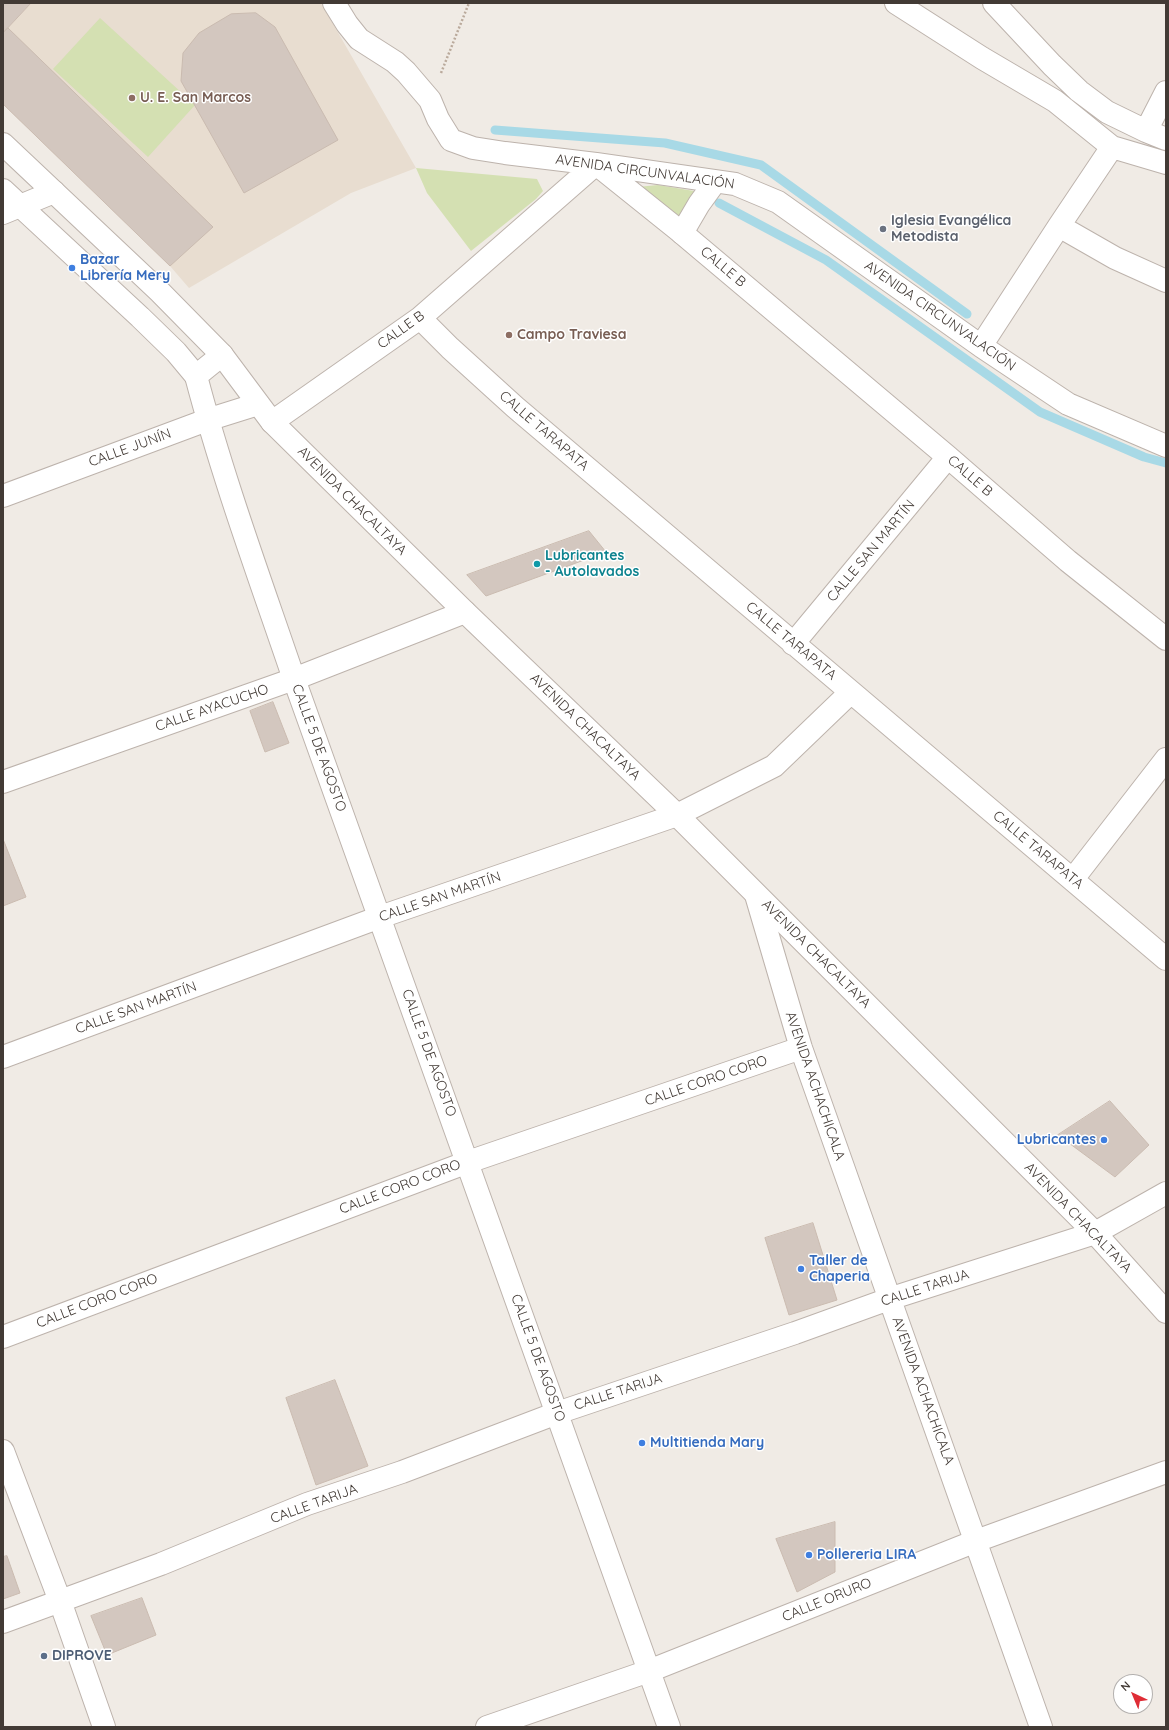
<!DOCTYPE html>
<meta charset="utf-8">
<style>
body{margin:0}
#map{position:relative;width:1169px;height:1730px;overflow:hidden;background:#f0ebe5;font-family:Quicksand,sans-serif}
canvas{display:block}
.frame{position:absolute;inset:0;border:4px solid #423a35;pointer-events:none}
.north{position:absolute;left:1113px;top:1674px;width:40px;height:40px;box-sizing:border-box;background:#fff;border:1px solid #b3b0ae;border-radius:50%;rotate:316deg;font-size:11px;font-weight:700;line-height:16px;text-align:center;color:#423a35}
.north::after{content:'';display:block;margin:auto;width:14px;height:18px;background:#df2d36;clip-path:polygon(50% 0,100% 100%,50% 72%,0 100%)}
</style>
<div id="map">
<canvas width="1169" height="1730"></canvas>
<div class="frame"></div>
<div class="north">N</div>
</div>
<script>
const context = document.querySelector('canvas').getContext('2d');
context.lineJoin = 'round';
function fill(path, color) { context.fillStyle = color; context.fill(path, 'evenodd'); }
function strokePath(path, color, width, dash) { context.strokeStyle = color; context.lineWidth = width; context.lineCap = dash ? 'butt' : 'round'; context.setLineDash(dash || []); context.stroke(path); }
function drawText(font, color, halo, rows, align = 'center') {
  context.font = font + ' Quicksand,sans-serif'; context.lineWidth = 3; context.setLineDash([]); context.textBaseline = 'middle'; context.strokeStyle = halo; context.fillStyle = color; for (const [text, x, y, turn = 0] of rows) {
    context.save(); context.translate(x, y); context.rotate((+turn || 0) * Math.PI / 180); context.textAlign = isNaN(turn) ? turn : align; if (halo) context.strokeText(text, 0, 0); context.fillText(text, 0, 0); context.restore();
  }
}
fill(new Path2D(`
 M 31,3 L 321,3 L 416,168 L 351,193 L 189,288 L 170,266 L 3,104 L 3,33 Z`), '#e8ddd0');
fill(new Path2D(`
 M 100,18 L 195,105 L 148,157 L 53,69 Z
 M 416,168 L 537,179 L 543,191 L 536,199 L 471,251 L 427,193 Z
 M 658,185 L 700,192 L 680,219 L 637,187 Z`), '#d4e0b2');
strokePath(new Path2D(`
 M 495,130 L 665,143 L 761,165 L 967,314
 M 719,203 L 826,260 L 1040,412 L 1144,457 L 1166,463`), '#a8d9e6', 9);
const building = new Path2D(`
 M 3,3 L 31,3 L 3,33 Z
 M 256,13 L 275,27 L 338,140 L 244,193 L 181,81 L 183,53 L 199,33 L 231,14 Z
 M 8,28 L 213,227 L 170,266 L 3,104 L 3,33 Z
 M 589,531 L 606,552 L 486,596 L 467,575 Z
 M 273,702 L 289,743 L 265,752 L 250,711 Z
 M 3,839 L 26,897 L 3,906 Z
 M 1110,1101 L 1149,1145 L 1115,1177 L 1058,1135 Z
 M 813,1223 L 837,1300 L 789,1315 L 765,1238 Z
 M 335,1380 L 368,1466 L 316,1485 L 286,1398 Z
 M 835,1522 L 835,1572 L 797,1592 L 776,1539 Z
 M 7,1556 L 20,1593 L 3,1599 L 3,1557 Z
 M 142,1598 L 156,1635 L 107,1655 L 91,1616 Z`);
fill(building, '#d3c7bf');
strokePath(building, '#cabbb0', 1);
const pedestrian = new Path2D(`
 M 682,233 L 699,204 L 715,182`);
const minor = new Path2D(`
 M 334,3 L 347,24 L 359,39 L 395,62 L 406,72 L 430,100 L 438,119 L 451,140 L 473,148 L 505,153 L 596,164 L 735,184 L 778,202 L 981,346 L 1068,404 L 1166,446
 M 896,3 L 982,58 L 1055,101 L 1112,147 L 1166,163
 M 994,3 L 1052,65 L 1079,91 L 1107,112 L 1146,131 L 1166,139
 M 1146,131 L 1166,92
 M 3,213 L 54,192
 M 1059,226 L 1115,258 L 1166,281
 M 420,318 L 450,348 L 515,407 L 1166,959
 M 981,346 L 1059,226 L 1112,147
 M 3,496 L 207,420 L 258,404
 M 793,644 L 948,457
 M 3,782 L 294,679 L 465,612
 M 1073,879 L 1166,759
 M 756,895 L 801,1048 L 1041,1727
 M 3,1057 L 380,917 L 677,815 L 774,766 L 851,692
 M 3,1337 L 468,1162 L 801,1048
 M 3,1451 L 60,1601 L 104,1727
 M 3,1622 L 161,1564 L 307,1504 L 402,1472 L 557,1413 L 795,1333 L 889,1299 L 1095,1233 L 1166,1193
 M 487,1727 L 649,1671 L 976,1541 L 1166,1472
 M 669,1727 L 294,679 C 260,579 223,479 196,376 L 222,355 L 272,422 L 420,318 L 596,164 L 682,233 L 948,457 L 1068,561 L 1166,639`);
const tertiary = new Path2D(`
 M 3,144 L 160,292 L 222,355
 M 3,190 L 140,317 L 176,352 L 196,376
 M 272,422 L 465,612 L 677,815 L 1095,1233 L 1166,1312`);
strokePath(pedestrian, '#bdb3ac', 24);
strokePath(minor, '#bdb3ac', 24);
strokePath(tertiary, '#bdb3ac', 24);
strokePath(new Path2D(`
 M 441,73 L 469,3`), '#baaa9c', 2.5, [2, 2]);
strokePath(pedestrian, '#fff', 22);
strokePath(minor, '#fff', 22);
strokePath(tertiary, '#fff', 22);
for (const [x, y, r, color] of [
 [132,98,4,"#8d6e63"],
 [883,229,4,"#6b7280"],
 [72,268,4,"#3f7fe0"],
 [509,335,4,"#8d6e63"],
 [537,564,4,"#0f9aa8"],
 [1104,1140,4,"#3f7fe0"],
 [801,1269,4,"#3f7fe0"],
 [642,1443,4,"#3f7fe0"],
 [809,1555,4,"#3f7fe0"],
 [44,1656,4,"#5c6f8a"]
]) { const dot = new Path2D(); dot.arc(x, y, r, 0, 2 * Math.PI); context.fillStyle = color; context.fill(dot); strokePath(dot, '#fff', 1.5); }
drawText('bold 14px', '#785e54', '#fff', [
 ["U. E. San Marcos",140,98],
 ["Campo Traviesa",517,335]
], 'left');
drawText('14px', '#423a35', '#fff', [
 ["AVENIDA CIRCUNVALACIÓN",645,172,8],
 ["CALLE B",723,267,40],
 ["AVENIDA CIRCUNVALACIÓN",940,316,35],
 ["CALLE B",401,330,-36],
 ["CALLE TARAPATA",544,431,41],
 ["CALLE JUNÍN",130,448,-20],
 ["CALLE B",970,476,41],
 ["AVENIDA CHACALTAYA",352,501,45],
 ["CALLE SAN MARTÍN",871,551,-50],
 ["CALLE TARAPATA",791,641,40],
 ["CALLE AYACUCHO",212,708,-19],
 ["AVENIDA CHACALTAYA",585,727,44],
 ["CALLE 5 DE AGOSTO",319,748,70],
 ["CALLE TARAPATA",1038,850,40],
 ["CALLE SAN MARTÍN",440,897,-19],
 ["AVENIDA CHACALTAYA",816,954,45],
 ["CALLE SAN MARTÍN",136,1008,-20],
 ["CALLE 5 DE AGOSTO",429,1053,70],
 ["CALLE CORO CORO",706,1081,-19],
 ["AVENIDA ACHACHICALA",815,1086,71],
 ["CALLE CORO CORO",400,1187,-21],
 ["AVENIDA CHACALTAYA",1078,1218,46],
 ["CALLE TARIJA",925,1288,-18],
 ["CALLE CORO CORO",97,1301,-21],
 ["CALLE 5 DE AGOSTO",538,1358,70],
 ["AVENIDA ACHACHICALA",923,1391,70],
 ["CALLE TARIJA",618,1392,-18],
 ["CALLE TARIJA",314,1504,-20],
 ["CALLE ORURO",827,1600,-22]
]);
drawText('bold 14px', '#5b616d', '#fff', [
 ["Iglesia Evangélica",891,221],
 ["Metodista",891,237]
], 'left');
drawText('bold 14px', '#366cbe', '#fff', [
 ["Bazar",80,260],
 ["Librería Mery",80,276],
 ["Lubricantes",1096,1140,"right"],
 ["Taller de",809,1261],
 ["Chaperia",809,1277],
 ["Multitienda Mary",650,1443],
 ["Pollereria LIRA",817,1555]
], 'left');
drawText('bold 14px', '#0d838f', '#fff', [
 ["Lubricantes",545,556],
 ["- Autolavados",545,572]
], 'left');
drawText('bold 14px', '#4e5e75', '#fff', [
 ["DIPROVE",52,1656]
], 'left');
</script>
